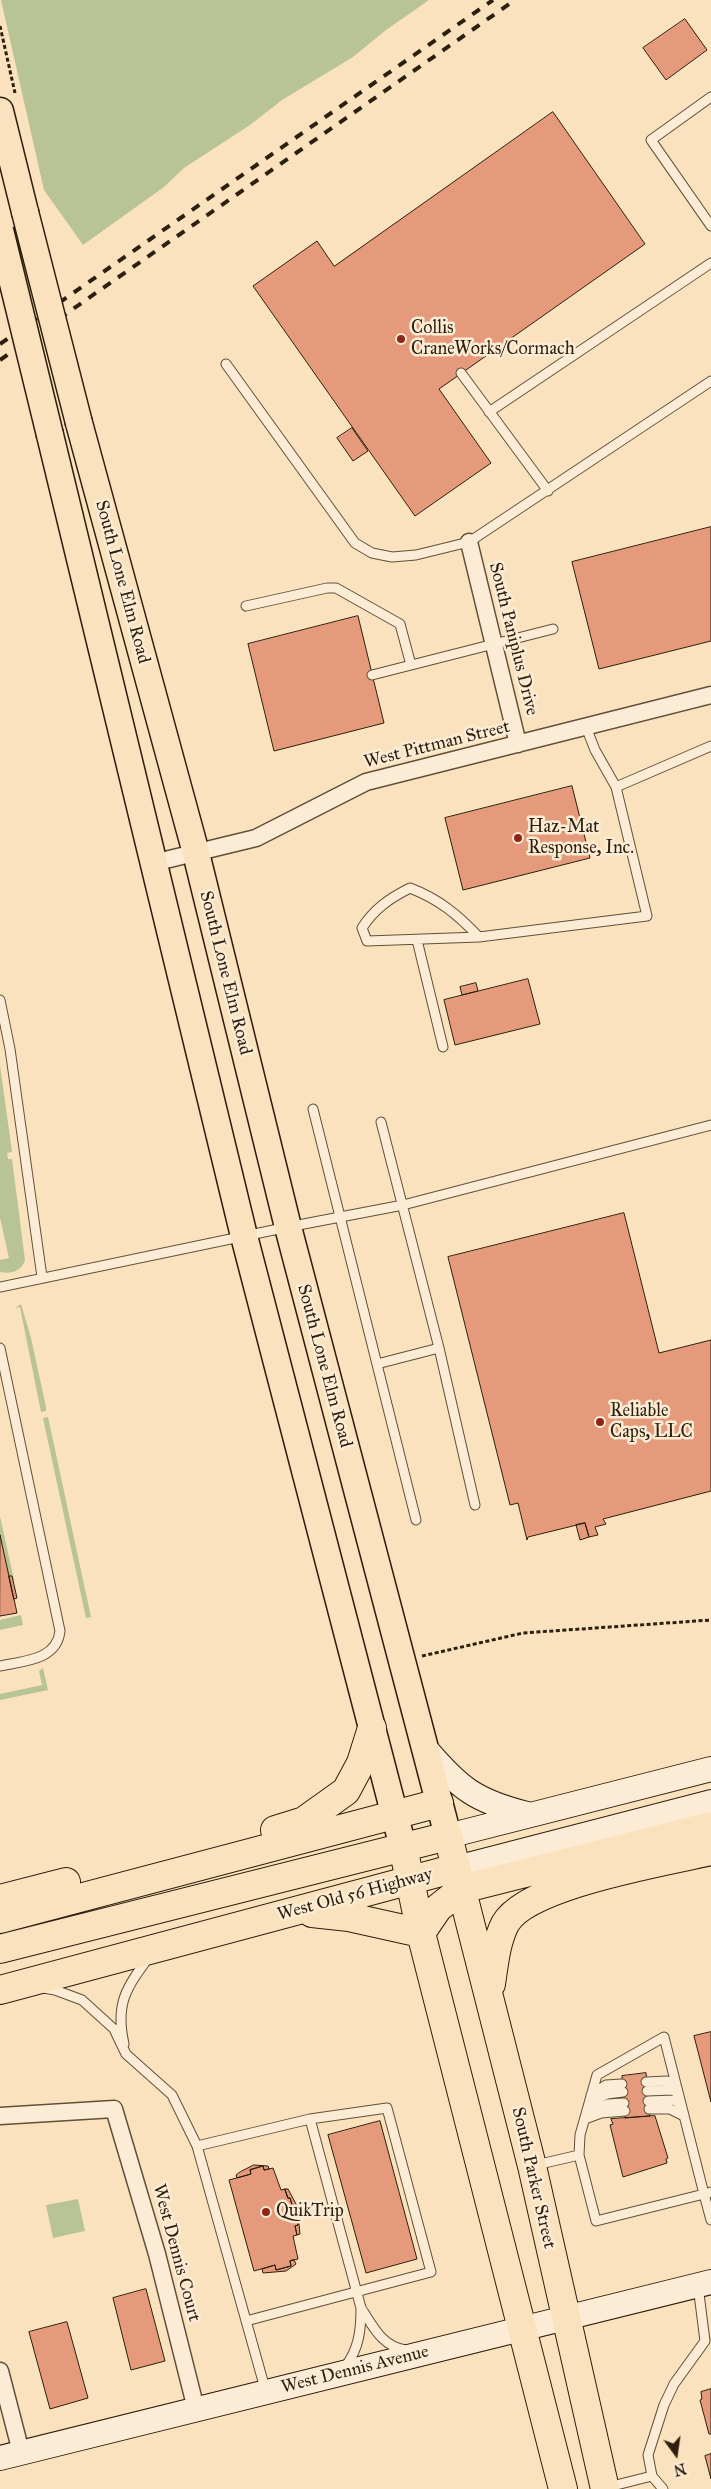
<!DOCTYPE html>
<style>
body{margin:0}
#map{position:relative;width:711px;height:2489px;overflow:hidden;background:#fbe2be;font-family:"IM FELL Great Primer",serif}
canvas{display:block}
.north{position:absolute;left:651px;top:2429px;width:50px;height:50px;-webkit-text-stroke:4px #fcecd5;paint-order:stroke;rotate:166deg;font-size:14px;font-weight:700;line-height:20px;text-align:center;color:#2d1f0d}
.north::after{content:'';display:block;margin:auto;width:18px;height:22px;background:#2d1f0d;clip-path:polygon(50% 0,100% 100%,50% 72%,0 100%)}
</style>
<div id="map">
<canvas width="711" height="2489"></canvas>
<div class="north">N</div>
</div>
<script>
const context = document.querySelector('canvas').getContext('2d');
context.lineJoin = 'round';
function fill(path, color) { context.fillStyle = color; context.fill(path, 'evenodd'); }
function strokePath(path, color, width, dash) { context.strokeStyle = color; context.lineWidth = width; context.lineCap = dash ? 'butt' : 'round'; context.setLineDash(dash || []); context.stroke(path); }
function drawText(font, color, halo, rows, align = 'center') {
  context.font = font + ' "IM FELL Great Primer",serif'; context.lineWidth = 5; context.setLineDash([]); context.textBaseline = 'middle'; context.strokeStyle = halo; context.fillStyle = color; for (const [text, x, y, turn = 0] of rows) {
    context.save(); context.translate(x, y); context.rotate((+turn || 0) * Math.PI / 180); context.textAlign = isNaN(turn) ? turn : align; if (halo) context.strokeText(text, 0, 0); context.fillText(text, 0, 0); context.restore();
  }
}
fill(new Path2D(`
 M 1,0 L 429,0 L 386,30 L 353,57 L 282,100 L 250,125 L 184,168 L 164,187 L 83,245 L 44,190 Z
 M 0,1065 L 12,1152 L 7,1153 L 8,1159 L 12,1159 L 25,1260 C 21,1272 11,1274 0,1272 L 0,1260 L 9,1258 L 0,1218 Z
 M 21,1304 L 31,1338 L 46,1407 L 46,1411 L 41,1412 L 20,1307 L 15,1308 Z
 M 48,1417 L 91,1617 L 86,1618 L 43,1418 Z
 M 0,1516 L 14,1580 L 10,1581 L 0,1535 Z
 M 21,1615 L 23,1625 L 0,1630 L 0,1620 Z
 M 43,1668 L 48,1690 L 0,1700 L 0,1694 L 42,1685 L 39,1671 Z
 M 78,2199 L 85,2231 L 53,2238 L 46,2205 Z`), '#b8c496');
const building = new Path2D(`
 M 685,19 L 707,50 L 666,80 L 643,48 Z
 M 553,112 L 645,244 L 439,389 L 491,463 L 415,516 L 253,286 L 317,241 L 334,266 Z
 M 352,428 L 368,451 L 353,461 L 337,438 Z
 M 711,527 L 711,641 L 599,669 L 572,562 Z
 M 358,616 L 384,723 L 274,751 L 248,644 Z
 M 572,786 L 590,858 L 463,890 L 445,818 Z
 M 528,979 L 540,1024 L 455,1045 L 444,1000 Z
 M 476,983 L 478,991 L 462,995 L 460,987 Z
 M 624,1213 L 659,1353 L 711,1340 L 711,1491 L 603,1519 L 606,1524 L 595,1527 L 598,1535 L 589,1537 L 585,1523 L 528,1537 L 527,1540 L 518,1503 L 510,1505 L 448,1257 Z
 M 585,1523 L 589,1537 L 580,1540 L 576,1525 Z
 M 0,1535 L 17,1613 L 0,1616 Z
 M 9,1576 L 12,1576 L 17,1598 L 14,1599 Z
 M 711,2032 L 711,2102 L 694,2036 Z
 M 646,2073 L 650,2116 L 625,2118 L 622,2076 Z
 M 655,2116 L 668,2158 L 666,2159 L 667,2163 L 623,2177 L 610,2125 L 613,2124 L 611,2119 Z
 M 380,2121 L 417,2259 L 366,2273 L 328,2135 Z
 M 254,2165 L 268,2166 L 269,2169 L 264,2170 L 263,2166 L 250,2170 L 251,2174 L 237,2178 L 236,2175 L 240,2172 Z
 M 263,2166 L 264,2170 L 273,2168 L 281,2190 L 285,2189 L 288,2198 L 290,2198 L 298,2225 L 295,2226 L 297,2235 L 293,2236 L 298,2259 L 290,2261 L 291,2266 L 276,2270 L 275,2265 L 254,2271 L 229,2180 L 251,2174 L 250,2170 Z
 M 285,2189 L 288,2189 L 297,2206 L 300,2234 L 297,2235 L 295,2226 L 298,2225 L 290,2198 L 288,2198 Z
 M 294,2260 L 296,2264 L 286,2271 L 263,2273 L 262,2269 L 275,2265 L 276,2270 L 291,2266 L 290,2261 Z
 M 146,2289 L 165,2361 L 131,2370 L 113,2298 Z
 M 67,2322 L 88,2398 L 50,2409 L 29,2332 Z
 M 711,2389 L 711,2434 L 709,2434 L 700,2400 L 702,2399 L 701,2392 Z
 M 711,2454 L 711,2479 L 705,2456 Z`);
fill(building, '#e59b7b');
strokePath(building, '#2d1f0d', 1);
const lane = new Path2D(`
 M 711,97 L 651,140 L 711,226
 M 226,364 L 355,543 L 372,553 L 392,557 L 416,555 L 469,542 L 711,381
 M 461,373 L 548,491
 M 489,412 L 711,263
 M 246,606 L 327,588 L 336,588 L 400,624 L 411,665
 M 372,675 L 553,629
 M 586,727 L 595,750 L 616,787
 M 479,937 C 458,915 439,899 410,888 C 390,898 374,909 362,928 L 367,941 L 479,937 L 647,916 L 616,787 L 711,746
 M 417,940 L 443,1047
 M 0,1000 L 10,1049 L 42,1277
 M 313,1109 L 416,1520
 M 381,1122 L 439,1348 L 475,1505
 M 0,1287 L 288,1227 L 403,1205 L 711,1125
 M 0,1348 L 60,1631 C 57,1660 24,1661 0,1666
 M 377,1364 L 439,1348
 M 44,1988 L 55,1990 L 82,2000 L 114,2029 L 126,2054 L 172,2095 L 197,2146 L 266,2392
 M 124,2044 C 115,2004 126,1988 149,1957
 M 646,2082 L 667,2081 L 676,2086
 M 647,2091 L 672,2090 L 678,2093
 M 591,2095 L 606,2085 L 622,2084
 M 648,2101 L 674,2100 L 681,2105
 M 589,2103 L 607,2094 L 623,2092
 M 649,2109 L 670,2109 L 684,2116
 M 591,2111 L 608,2104 L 624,2103
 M 585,2119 L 601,2113 L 625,2111
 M 197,2146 L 310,2119 L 361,2308 C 361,2330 359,2349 345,2367
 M 536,2165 L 579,2155
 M 711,2192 L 704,2194 L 664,2037 L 597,2075 L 580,2135 L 579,2155 L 596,2221 L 704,2194 L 711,2220
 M 361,2308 C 373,2326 382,2347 406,2350
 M 246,2321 L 431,2272 L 387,2108 L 310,2119
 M 652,2476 L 648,2455 L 664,2405 L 674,2384 L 705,2341 L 698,2286
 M 608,2487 L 652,2476 L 663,2489`);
const street = new Path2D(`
 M 469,542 L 518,744
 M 153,863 L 256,838 L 366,782 L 711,695
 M 0,2116 L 114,2109 L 157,2254 L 196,2409
 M 0,2371 L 21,2452`);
const secondary = new Path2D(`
 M 425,1748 C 459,1788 475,1801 527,1814
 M 448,1836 L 711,1769
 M 456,1868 L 711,1802
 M 0,2458 L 711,2282`);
const primary = new Path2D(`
 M 0,111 L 25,212
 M 79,423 L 196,853 L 288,1227 L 448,1836
 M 50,435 L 244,1236 L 403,1847`);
const highway = new Path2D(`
 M 275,1830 L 304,1821 L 346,1791 L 361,1763 L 372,1728
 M 403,1847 L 421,1933 L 563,2489
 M 0,1899 L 66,1882
 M 312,1913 L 349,1917 L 421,1933
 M 0,1919 L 439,1803
 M 421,1933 L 438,1908 L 462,1889 L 711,1826
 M 0,1949 L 448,1836 L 532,2166 L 605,2489
 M 491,1984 C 494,1964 496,1942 505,1924 C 527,1884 665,1862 711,1851
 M 0,1990 L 456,1868`);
strokePath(lane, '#605039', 11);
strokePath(street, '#605039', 19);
strokePath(secondary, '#2d1f0d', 26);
strokePath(primary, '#2d1f0d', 29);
strokePath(highway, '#2d1f0d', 30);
strokePath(new Path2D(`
 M 0,26 L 15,93
 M 422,1656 L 523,1633 L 711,1620`), '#2d1f0d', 3, [4, 2.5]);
strokePath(lane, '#fcecd5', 9);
strokePath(street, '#fcecd5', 16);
strokePath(secondary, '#fcecd5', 24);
strokePath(primary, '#fbe2be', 26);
strokePath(highway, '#fbe2be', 28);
strokePath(new Path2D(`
 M 0,344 L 493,0
 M 0,360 L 515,0`), '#2d1f0d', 4, [9, 9]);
const primaryBridge = new Path2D(`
 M 25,212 L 79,423
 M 0,230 L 50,435`);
strokePath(primaryBridge, '#2d1f0d', 29, []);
strokePath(primaryBridge, '#fbe2be', 26);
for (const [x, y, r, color] of [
 [401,339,5,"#8f2418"],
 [518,838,5,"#8f2418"],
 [600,1422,5,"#8f2418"],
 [266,2212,5,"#8f2418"]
]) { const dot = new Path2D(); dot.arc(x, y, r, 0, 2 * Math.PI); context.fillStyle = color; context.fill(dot); strokePath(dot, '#fcecd5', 2); }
drawText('18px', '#2d1f0d', '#fcecd5', [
 ["Collis",411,329],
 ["CraneWorks/Cormach",411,350],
 ["Haz-Mat",528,828],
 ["Response, Inc.",528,849],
 ["Reliable",610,1412],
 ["Caps, LLC",610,1433],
 ["QuikTrip",276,2212]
], 'left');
drawText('18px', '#2d1f0d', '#fcecd5', [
 ["South Lone Elm Road",122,582,75],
 ["South Paniplus Drive",513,639,76],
 ["West Pittman Street",437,745,-14],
 ["South Lone Elm Road",225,973,76],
 ["South Lone Elm Road",324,1366,75],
 ["West Old 56 Highway",355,1895,-15],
 ["South Parker Street",533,2178,77],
 ["West Dennis Court",176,2253,75],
 ["West Dennis Avenue",355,2370,-14]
]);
</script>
